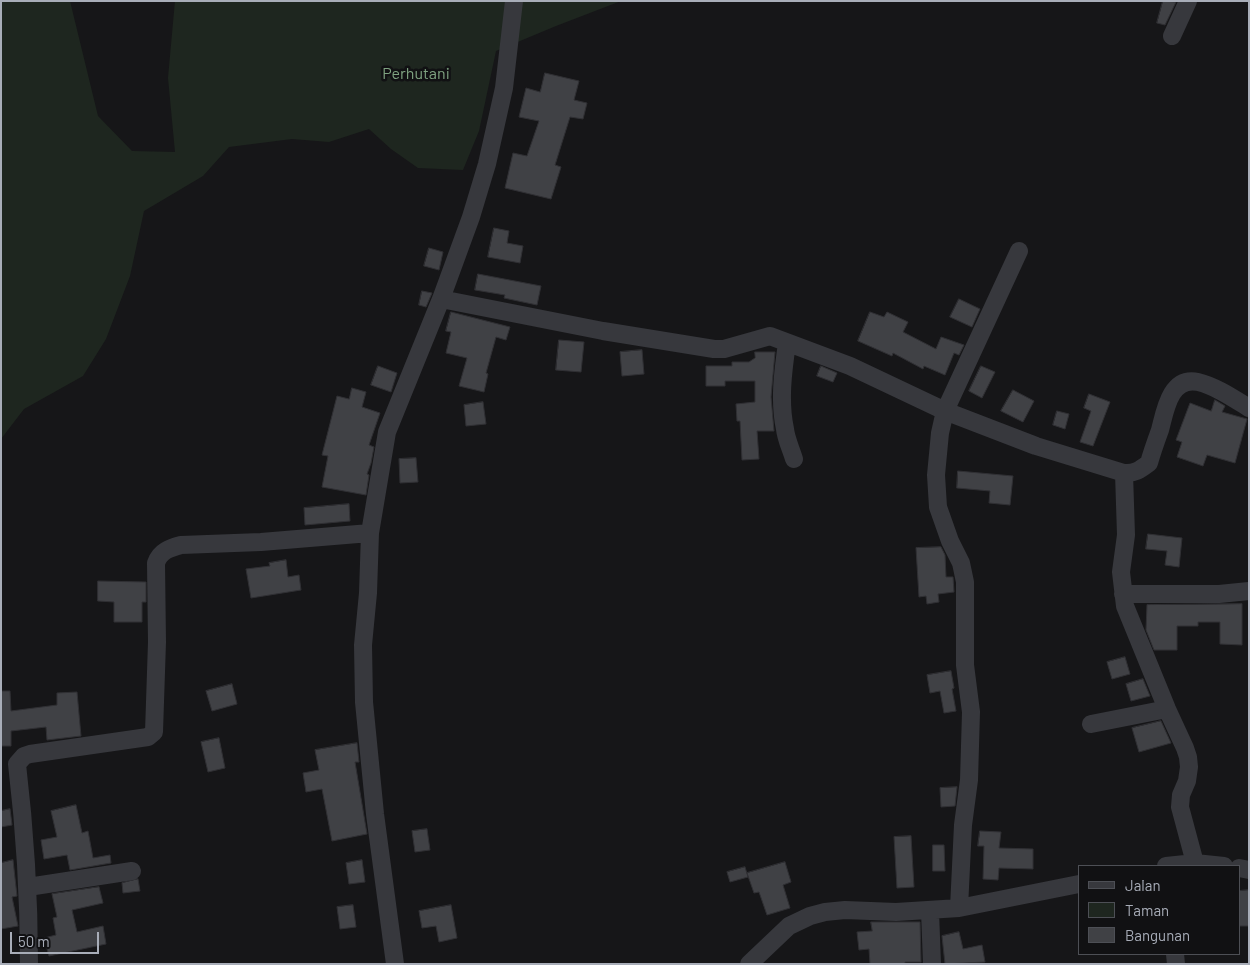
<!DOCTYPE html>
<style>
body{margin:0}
#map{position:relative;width:1250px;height:965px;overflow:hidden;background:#161618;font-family:Barlow,sans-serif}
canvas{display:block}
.frame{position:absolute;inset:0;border:2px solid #a8adb8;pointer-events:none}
.legend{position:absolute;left:1078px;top:865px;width:162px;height:90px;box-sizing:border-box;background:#111113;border:1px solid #4d4f55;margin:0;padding:6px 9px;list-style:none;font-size:15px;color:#a8adb8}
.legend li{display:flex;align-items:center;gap:10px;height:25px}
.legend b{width:25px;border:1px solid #4d4f55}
.scale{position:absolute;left:10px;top:932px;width:89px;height:22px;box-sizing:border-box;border:2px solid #a8adb8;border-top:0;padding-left:6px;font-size:15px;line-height:18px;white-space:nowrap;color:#a8adb8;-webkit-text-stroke:4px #111113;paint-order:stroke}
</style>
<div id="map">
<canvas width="1250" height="965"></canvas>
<div class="frame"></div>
<ul class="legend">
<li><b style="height:6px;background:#37383d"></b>Jalan</li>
<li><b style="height:14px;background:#1e261f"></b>Taman</li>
<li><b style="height:14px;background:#404145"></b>Bangunan</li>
</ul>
<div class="scale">50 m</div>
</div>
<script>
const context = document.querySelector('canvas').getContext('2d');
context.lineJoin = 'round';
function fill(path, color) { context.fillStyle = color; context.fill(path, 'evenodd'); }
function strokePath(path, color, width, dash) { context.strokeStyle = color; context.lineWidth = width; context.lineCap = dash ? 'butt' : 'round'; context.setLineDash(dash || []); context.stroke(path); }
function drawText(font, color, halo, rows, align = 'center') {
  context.font = font + ' Barlow,sans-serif'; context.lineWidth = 5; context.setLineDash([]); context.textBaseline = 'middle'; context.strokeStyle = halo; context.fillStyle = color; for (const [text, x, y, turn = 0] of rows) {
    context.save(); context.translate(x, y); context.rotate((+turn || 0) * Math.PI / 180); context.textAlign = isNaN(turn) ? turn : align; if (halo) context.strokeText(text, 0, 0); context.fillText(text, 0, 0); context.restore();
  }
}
fill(new Path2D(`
 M 1,1 L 70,1 L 98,116 L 132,151 L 175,152 L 168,78 L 175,1 L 621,1 L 556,26 L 496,51 L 479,131 L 463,170 L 418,168 L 391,149 L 369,129 L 329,142 L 292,139 L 229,147 L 203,176 L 144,211 L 130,276 L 106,339 L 83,376 L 24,409 L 1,439 Z`), '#1e261f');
const building = new Path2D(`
 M 1163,1 L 1176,2 L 1165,25 L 1157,23 Z
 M 545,73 L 579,81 L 574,100 L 587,103 L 583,119 L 570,117 L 555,165 L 561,167 L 551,199 L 505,188 L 513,153 L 527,156 L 539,121 L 519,117 L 526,88 L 540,92 Z
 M 494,228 L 509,231 L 507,243 L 523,246 L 520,263 L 488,257 Z
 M 429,248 L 443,252 L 439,270 L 424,266 Z
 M 478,274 L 541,286 L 537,305 L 504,298 L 505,295 L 475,290 Z
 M 422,291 L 432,293 L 426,307 L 419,305 Z
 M 959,299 L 980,309 L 972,327 L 950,317 Z
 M 451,312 L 510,327 L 506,340 L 496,337 L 486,373 L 488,374 L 484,392 L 459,386 L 467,358 L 446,353 L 451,332 L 446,331 Z
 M 870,312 L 884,317 L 887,312 L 908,322 L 903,332 L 936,349 L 941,337 L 964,345 L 959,355 L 954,353 L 945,375 L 924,366 L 923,369 L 893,353 L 892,356 L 858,341 Z
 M 559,340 L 584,342 L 581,372 L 556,370 Z
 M 642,350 L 644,374 L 622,376 L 620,352 Z
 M 755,352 L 775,352 L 771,397 L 774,431 L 757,431 L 759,459 L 742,460 L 740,421 L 737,421 L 736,404 L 755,402 L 755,381 L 725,381 L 725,386 L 706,386 L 706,366 L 732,366 L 732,362 L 749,362 L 755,358 Z
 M 378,366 L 397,373 L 391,392 L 371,385 Z
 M 821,366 L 837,373 L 833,382 L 817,376 Z
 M 981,366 L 995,372 L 982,398 L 969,391 Z
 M 352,388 L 366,392 L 362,407 L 380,413 L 369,445 L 374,447 L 371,463 L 367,474 L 369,475 L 366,495 L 322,487 L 328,456 L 322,455 L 337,396 L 349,399 Z
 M 1013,390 L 1034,401 L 1023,422 L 1001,411 Z
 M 1089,394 L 1110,402 L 1093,446 L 1080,442 L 1091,411 L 1084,408 Z
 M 1215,400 L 1225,406 L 1222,412 L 1247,419 L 1235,463 L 1207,455 L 1203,466 L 1177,457 L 1182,442 L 1176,440 L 1190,403 L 1211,411 Z
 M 483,402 L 486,424 L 466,426 L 464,405 Z
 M 1057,411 L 1069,414 L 1065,429 L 1053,425 Z
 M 416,458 L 418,482 L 400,483 L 399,459 Z
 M 958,471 L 1013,476 L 1010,505 L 989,503 L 990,491 L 957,488 Z
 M 349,504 L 350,521 L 305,525 L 304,508 Z
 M 1148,534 L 1182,538 L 1179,567 L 1165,565 L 1167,551 L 1146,549 Z
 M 941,547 L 945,555 L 946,577 L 953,577 L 954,592 L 938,594 L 939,602 L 927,604 L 926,596 L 919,597 L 916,548 Z
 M 286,560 L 288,577 L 299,575 L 301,590 L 251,598 L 246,569 L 270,566 L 269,563 Z
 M 98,581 L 146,582 L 146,602 L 142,602 L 142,622 L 114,622 L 114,602 L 98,601 Z
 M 1242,604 L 1242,645 L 1220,644 L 1220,622 L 1198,622 L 1198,626 L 1177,626 L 1177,650 L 1154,650 L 1146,630 L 1147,605 Z
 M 1125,657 L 1130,674 L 1112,679 L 1107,662 Z
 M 951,671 L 954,688 L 952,689 L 956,711 L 944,713 L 940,691 L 930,693 L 927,675 Z
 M 1143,679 L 1150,696 L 1131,701 L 1126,684 Z
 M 232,684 L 237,704 L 212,711 L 206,691 Z
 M 1,691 L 10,691 L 11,711 L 57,705 L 57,693 L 77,692 L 81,736 L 47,740 L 46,727 L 11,731 L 11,746 L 1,746 Z
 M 1161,721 L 1171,743 L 1139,752 L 1132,728 Z
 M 219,738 L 225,768 L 208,772 L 201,742 Z
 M 357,743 L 359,762 L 355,762 L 367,834 L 332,841 L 322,789 L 306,792 L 303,773 L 319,770 L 315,750 Z
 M 957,787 L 955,806 L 941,807 L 940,788 Z
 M 76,805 L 82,833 L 88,831 L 93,858 L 110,855 L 111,863 L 70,870 L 67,855 L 44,859 L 41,840 L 57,837 L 51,811 Z
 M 10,809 L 12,825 L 1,827 L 1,811 Z
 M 427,829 L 430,850 L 415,852 L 412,831 Z
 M 980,831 L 1001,832 L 999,848 L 1033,849 L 1033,869 L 999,868 L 998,880 L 983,879 L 984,846 L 978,846 Z
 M 911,836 L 914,887 L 897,888 L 894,837 Z
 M 933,845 L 944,845 L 945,871 L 933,871 Z
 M 13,860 L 17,896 L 12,897 L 18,926 L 1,929 L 1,863 Z
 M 362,860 L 365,882 L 349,884 L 346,863 Z
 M 785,862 L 791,882 L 783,885 L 790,908 L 767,915 L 759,892 L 754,893 L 747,873 Z
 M 745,867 L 748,877 L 730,882 L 727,872 Z
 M 138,879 L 140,891 L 123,893 L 122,883 Z
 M 99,887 L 103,903 L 72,910 L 77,932 L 103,926 L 106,944 L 49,956 L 44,938 L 56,935 L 53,918 L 57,917 L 52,894 Z
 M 1249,890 L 1249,926 L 1239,926 L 1239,891 Z
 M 353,905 L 356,927 L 340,929 L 337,907 Z
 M 451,905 L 457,938 L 439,942 L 436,926 L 422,928 L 419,911 Z
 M 871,922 L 920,922 L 921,962 L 905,962 L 905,964 L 870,964 L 869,949 L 859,950 L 857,932 L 872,931 Z
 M 959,932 L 963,949 L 982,945 L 985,962 L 945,964 L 942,936 Z`);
fill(building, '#404145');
strokePath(building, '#303034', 1);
strokePath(new Path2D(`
 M 1172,36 L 1188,1
 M 441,299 L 603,331 L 714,349 L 724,349 L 770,336 L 850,366 L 945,411 L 1036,446 L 1124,473 C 1135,474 1141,469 1149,463 C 1152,452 1156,441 1160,430 C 1165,411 1170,376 1198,382 C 1215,386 1233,398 1249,408
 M 787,343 C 783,371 779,401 785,429 C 786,439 791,449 794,459
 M 1124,473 L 1126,535 L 1121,572 L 1125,606 L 1167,709 L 1185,748 L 1188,757 L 1189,767 L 1187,781 L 1181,795 L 1180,807 L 1195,863
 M 1123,594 L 1219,594 L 1249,591
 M 1091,724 L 1167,709
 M 1166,866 L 1195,863 L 1224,866
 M 1239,868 L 1249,870
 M 28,887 L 132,871
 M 959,908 L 963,825 L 969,780 L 971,712 L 965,665 L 965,582 L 961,563 L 950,541 L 938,507 L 936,475 L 940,433 L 945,411 L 1019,251
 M 930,911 L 932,964
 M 1175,954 L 1176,964
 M 29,964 C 29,896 25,831 17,764 L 24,756 L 30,754 L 148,737 L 154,732 L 157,642 L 156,563 C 160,551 170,548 181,545 L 261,542 L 370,533
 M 395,964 L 375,814 L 364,702 L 363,645 L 368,593 L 370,533 L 387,432 L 441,299 L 471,217 L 487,164 L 504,88 L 514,1
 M 749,964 L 789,926 L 810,916 L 825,912 L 845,910 L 896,912 L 959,908 L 1079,884`), '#37383d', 18);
drawText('16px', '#7fa381', '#111113', [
 ["Perhutani",416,74]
]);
</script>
